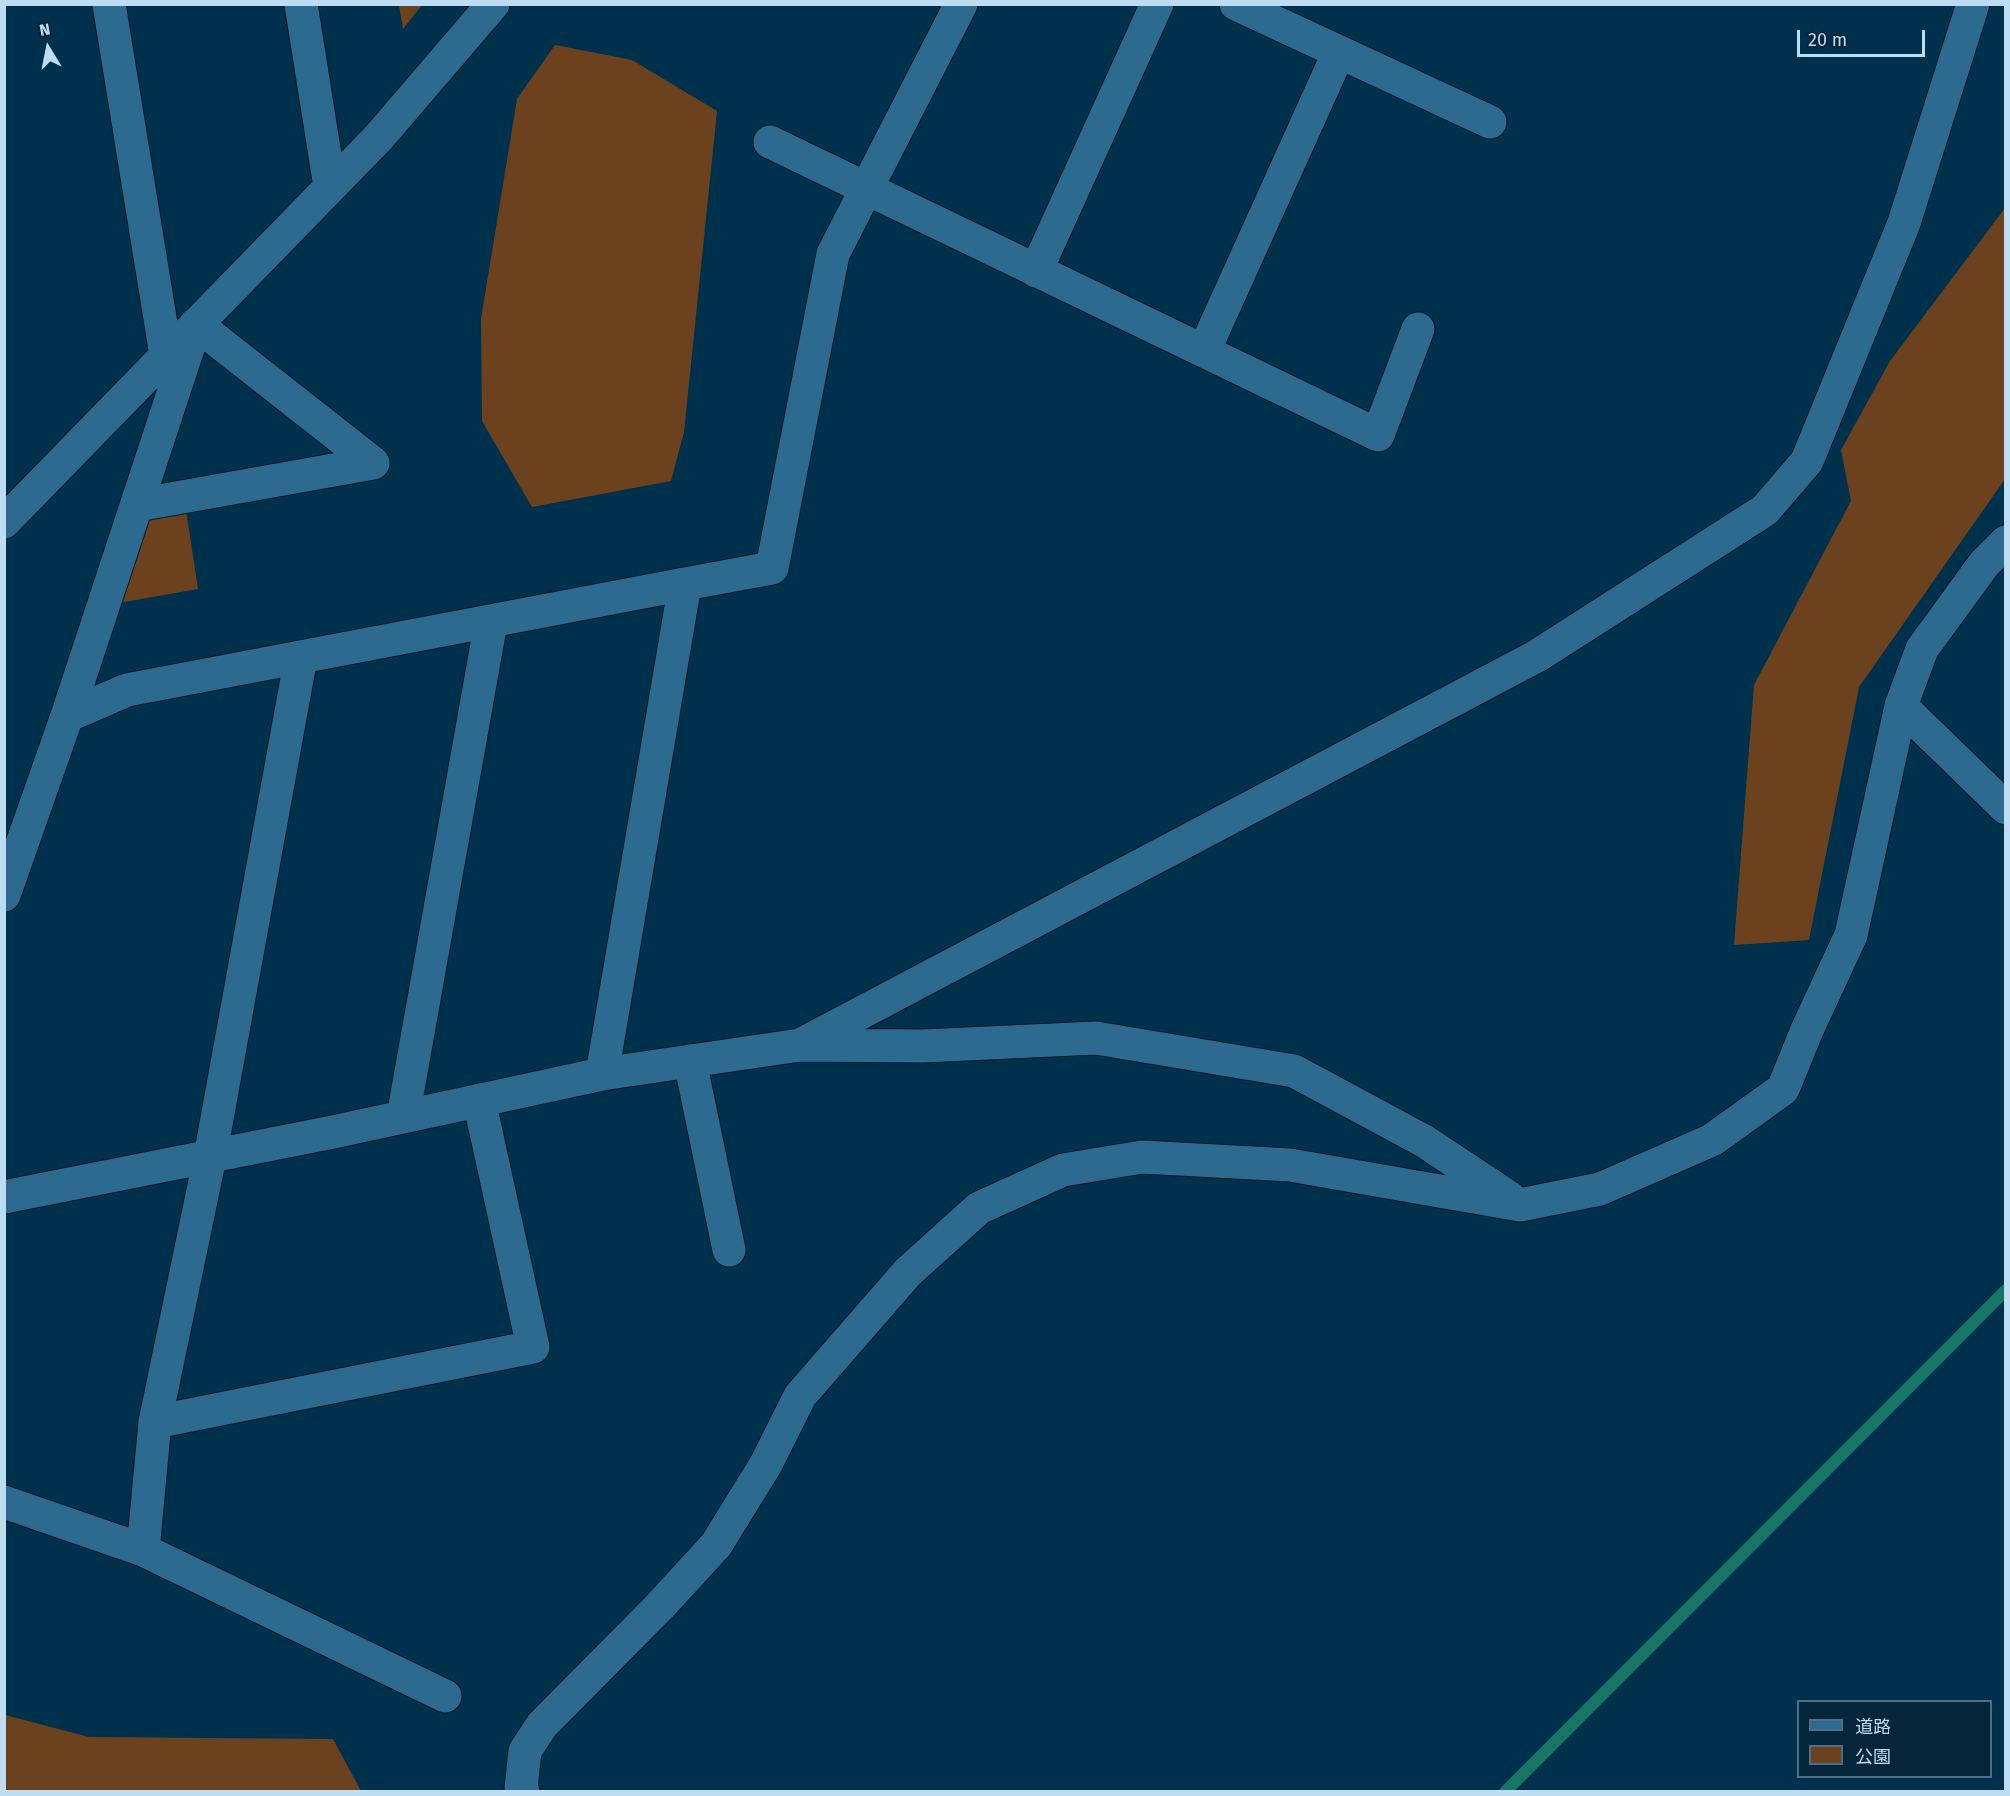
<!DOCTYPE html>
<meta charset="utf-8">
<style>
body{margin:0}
#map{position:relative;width:2010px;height:1796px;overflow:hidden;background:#00314c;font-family:"Fira Sans","Noto Sans JP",sans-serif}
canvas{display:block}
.frame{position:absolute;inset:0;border:6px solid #bedcf2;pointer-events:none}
.legend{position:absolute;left:1797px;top:1700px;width:195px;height:78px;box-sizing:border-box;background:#05263a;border:2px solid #4f6f84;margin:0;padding:8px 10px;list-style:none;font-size:18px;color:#bedcf2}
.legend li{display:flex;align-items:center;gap:12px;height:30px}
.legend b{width:30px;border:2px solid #4f6f84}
.north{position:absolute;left:18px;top:18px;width:60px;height:60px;-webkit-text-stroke:4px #05263a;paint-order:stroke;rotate:350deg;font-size:16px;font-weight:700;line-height:24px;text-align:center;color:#bedcf2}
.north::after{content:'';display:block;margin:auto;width:21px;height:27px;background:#bedcf2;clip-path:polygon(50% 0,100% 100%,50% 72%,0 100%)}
.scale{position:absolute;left:1797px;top:30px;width:128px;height:27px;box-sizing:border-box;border:3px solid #bedcf2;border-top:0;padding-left:8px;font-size:18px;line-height:21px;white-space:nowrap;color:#bedcf2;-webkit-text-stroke:4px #05263a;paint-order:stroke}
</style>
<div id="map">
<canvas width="2010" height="1796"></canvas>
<div class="frame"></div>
<ul class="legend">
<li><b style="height:8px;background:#2d6a90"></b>道路</li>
<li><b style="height:16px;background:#6c421e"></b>公園</li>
</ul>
<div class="north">N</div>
<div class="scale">20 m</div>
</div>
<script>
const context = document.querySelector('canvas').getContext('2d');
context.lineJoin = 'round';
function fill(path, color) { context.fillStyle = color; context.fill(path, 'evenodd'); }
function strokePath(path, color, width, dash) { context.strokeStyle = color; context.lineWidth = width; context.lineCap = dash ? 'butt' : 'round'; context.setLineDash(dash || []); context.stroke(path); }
fill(new Path2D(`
 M 399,5 L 422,5 L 403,29 Z
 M 555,45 L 632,60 L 717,111 L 684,432 L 671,481 L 532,507 L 482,421 L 481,319 L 517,99 Z
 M 2005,208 L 2005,479 L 1859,687 L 1809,940 L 1734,945 L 1754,685 L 1851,501 L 1841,450 L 1890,361 Z
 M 184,497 L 198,589 L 113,604 L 137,505 Z
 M 5,1715 L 89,1737 L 333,1739 L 361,1791 L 5,1791 Z`), '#6c421e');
strokePath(new Path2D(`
 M 1505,1792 L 2006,1290`), '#177566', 12);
const street = new Path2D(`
 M 109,4 L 166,355
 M 301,4 L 330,187
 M 1236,4 L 1490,122
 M 770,142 L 1378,435 L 1418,329
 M 1036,271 L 1157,4
 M 1204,351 L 1339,52
 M 4,522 L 379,137 L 493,4
 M 685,584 L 772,568 L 833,254 L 961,4
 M 1901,706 L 2006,808
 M 67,716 L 196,324 L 373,463 L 137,505
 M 4,895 L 67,716 L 127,690 L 685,584 L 602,1074
 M 800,1045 L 1537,656 L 1765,510 L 1807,461 L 1904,223 L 1973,4
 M 690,1061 L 729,1250
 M 403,1117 L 491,622
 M 4,1197 L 333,1132 L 602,1074 L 800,1045 L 923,1046 L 1096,1038 L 1294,1071 L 1424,1141 L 1510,1198
 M 155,1422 L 533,1347 L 479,1100
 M 4,1502 L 143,1550 L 445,1696
 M 143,1550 L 155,1422 L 210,1157 L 301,657
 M 523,1792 L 521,1788 L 525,1751 L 542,1725 L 660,1606 L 716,1545 L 766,1464 L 800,1396 L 908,1272 L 979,1208 L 1063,1170 L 1142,1157 L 1290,1165 L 1520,1205 L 1600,1189 L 1712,1140 L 1783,1089 L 1807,1030 L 1851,935 L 1901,706 L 1922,649 L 1984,564 L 2006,542`);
strokePath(street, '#051724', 35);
strokePath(street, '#2d6a90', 33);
</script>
